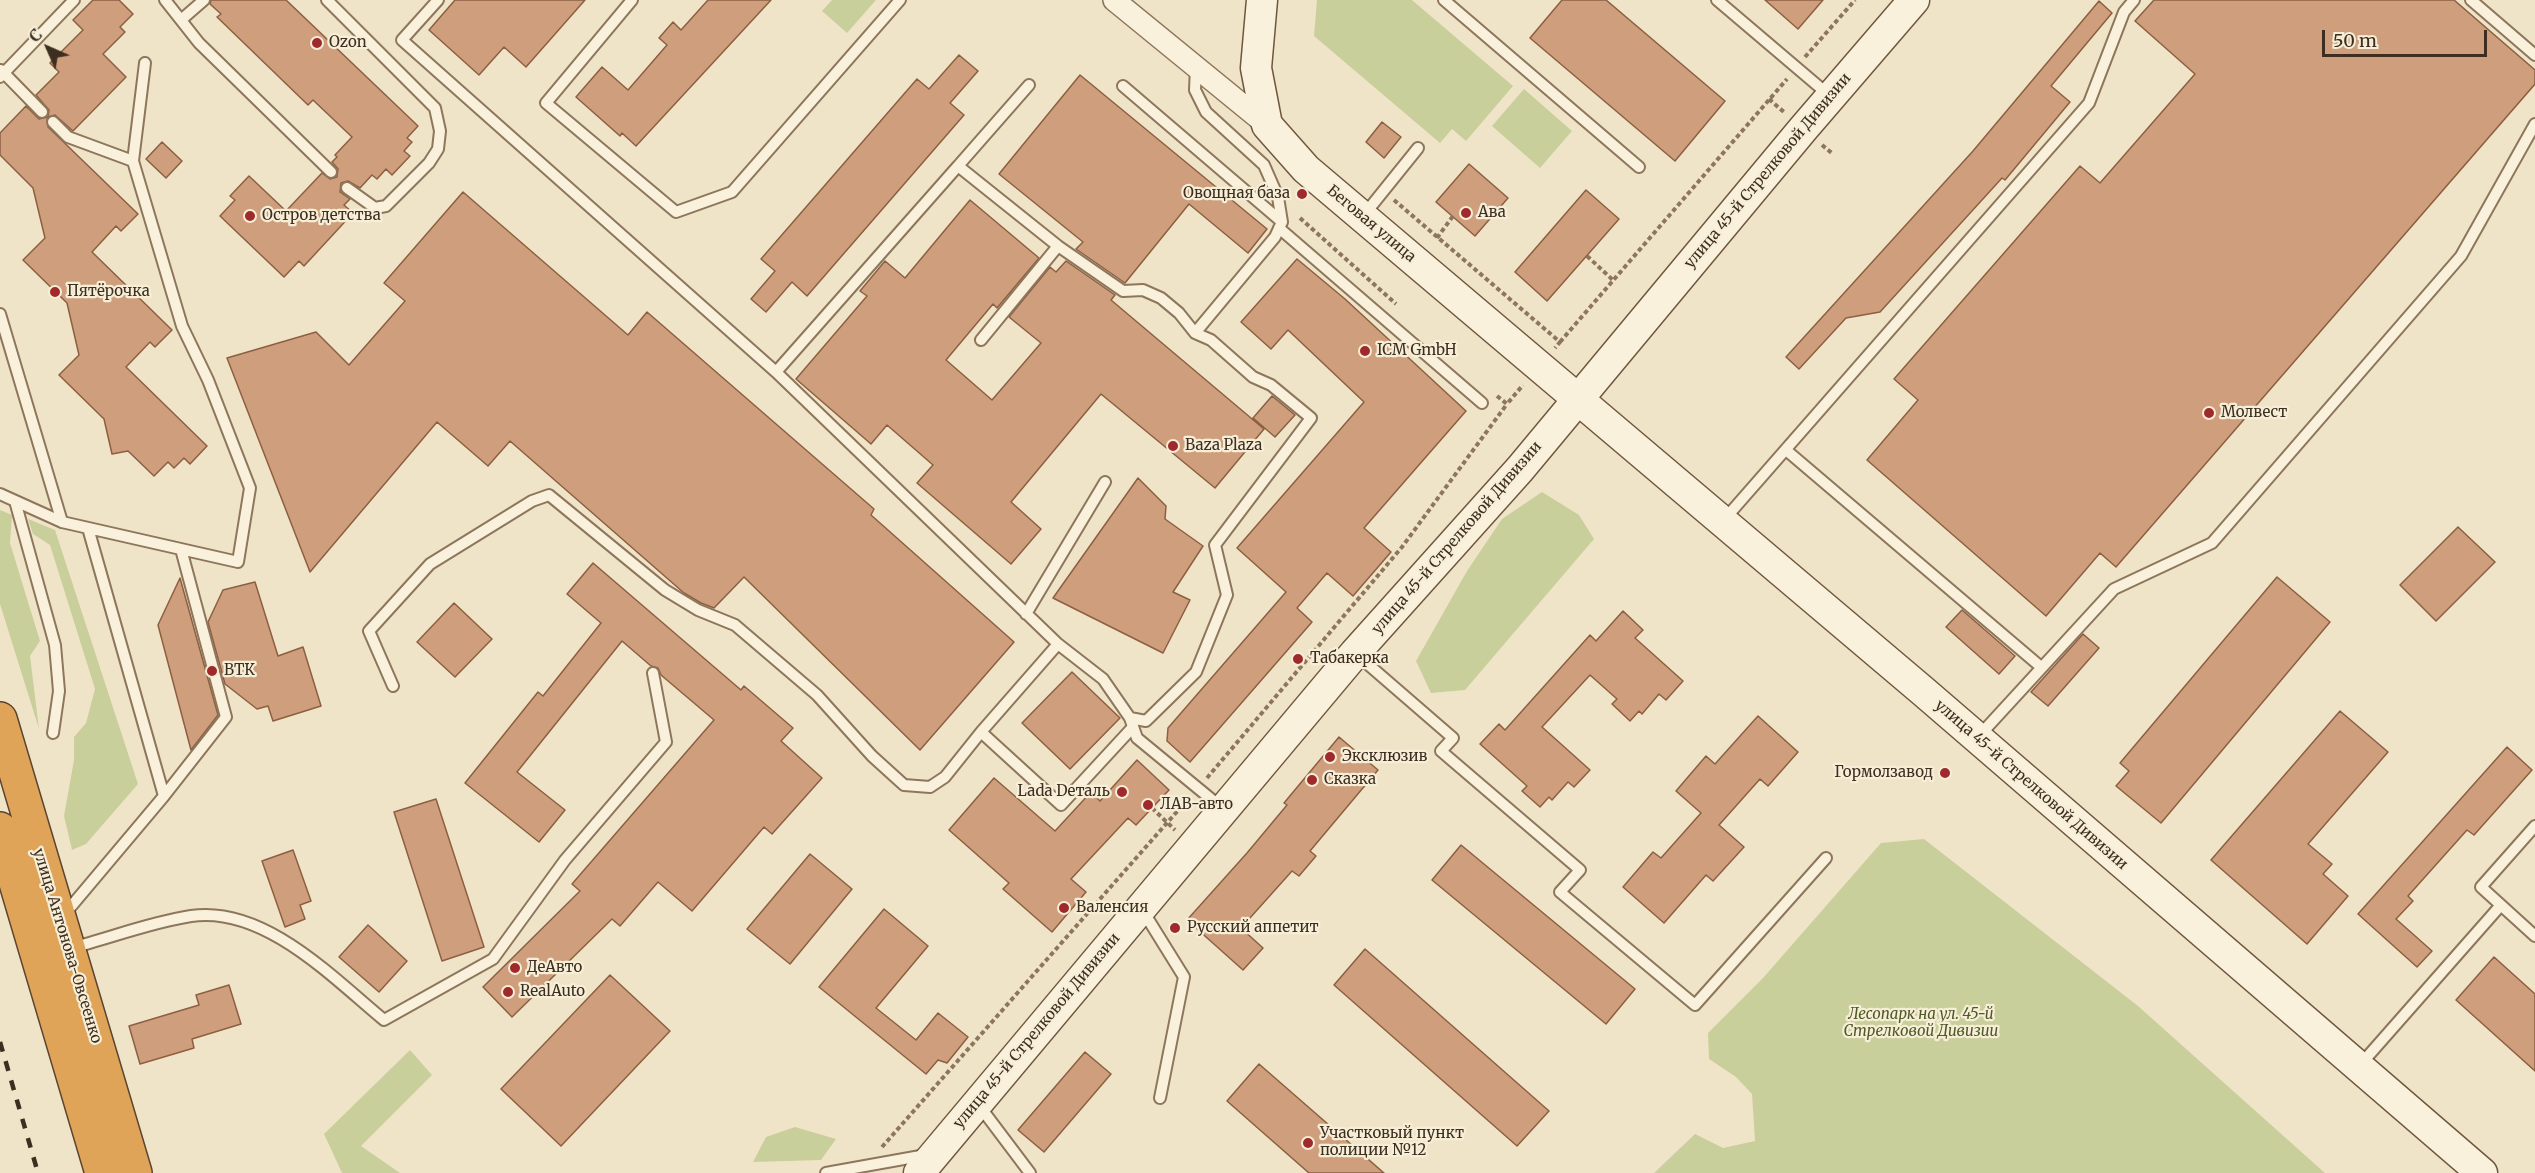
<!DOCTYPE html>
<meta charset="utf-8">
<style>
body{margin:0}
#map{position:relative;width:2535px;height:1173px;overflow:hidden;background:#f0e4c8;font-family:Merriweather,serif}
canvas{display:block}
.north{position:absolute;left:18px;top:18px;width:60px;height:60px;-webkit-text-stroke:4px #f7eed8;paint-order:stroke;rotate:315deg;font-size:16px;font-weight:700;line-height:24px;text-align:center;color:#3d2e20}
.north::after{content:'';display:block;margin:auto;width:21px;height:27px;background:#3d2e20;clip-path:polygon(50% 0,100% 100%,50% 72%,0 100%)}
.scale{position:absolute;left:2322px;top:30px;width:165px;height:27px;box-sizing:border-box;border:3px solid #3d2e20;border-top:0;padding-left:8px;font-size:18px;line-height:21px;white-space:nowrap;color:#3d2e20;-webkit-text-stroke:4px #f7eed8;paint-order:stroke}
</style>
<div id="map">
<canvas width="2535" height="1173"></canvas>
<div class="north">С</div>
<div class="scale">50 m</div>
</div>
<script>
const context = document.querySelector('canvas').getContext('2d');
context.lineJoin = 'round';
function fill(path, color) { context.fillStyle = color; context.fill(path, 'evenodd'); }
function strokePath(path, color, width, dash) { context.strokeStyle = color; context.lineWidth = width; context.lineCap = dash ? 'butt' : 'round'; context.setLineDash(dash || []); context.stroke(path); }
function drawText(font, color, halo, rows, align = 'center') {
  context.font = font + ' Merriweather,serif'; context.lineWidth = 4.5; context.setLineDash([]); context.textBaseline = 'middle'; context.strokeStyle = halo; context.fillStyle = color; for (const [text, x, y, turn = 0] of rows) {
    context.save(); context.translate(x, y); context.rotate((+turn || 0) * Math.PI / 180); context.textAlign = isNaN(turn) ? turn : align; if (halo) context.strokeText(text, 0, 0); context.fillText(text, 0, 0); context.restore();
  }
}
fill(new Path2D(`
 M 832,0 L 876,0 L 847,33 L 822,11 Z
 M 1317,0 L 1412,0 L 1513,86 L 1466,141 L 1452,129 L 1440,143 L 1314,36 Z
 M 1524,89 L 1572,131 L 1540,168 L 1492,126 Z
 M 1542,492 L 1579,515 L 1594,539 L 1465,690 L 1431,693 L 1416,661 L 1467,571 L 1502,519 Z
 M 0,510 L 12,515 L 10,543 L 40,641 L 30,656 L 39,729 L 0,604 Z
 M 28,519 L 55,530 L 138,784 L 86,844 L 72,850 L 64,816 L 74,760 L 74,737 L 86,723 L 95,689 L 50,545 L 33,534 Z
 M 1924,839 L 2138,1006 L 2325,1173 L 1654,1173 L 1695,1134 L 1723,1148 L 1755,1141 L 1752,1094 L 1736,1077 L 1709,1059 L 1708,1033 L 1763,978 L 1881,843 Z
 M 410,1050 L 432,1075 L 361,1146 L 400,1173 L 342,1173 L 324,1134 Z
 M 795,1127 L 836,1139 L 821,1160 L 753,1162 L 766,1137 Z`), '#c9cf9b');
const building = new Path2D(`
 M 93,0 L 119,0 L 133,14 L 120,27 L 125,32 L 103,54 L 126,77 L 73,131 L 55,115 L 48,117 L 49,110 L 36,95 L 59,72 L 50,63 L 83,30 L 73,20 Z
 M 211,0 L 286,0 L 418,126 L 407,138 L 412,142 L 404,151 L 410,156 L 392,175 L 386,169 L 377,179 L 372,175 L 360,188 L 348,181 L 341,183 L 340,192 L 350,199 L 344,205 L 353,213 L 304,266 L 299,261 L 284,277 L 220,216 L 235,200 L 230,196 L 249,176 L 286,211 L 322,173 L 330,179 L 337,177 L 338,169 L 332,162 L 337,157 L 335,155 L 352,137 L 313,100 L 308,105 L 217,17 L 221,14 L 210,4 Z
 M 455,0 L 585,0 L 526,67 L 504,47 L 479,75 L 429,30 Z
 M 708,0 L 771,0 L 636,146 L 622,133 L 620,136 L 576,97 L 602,67 L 628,90 L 667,45 L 659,38 L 673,22 L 681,30 Z
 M 1562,0 L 1606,0 L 1725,101 L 1675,161 L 1530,38 Z
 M 1765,0 L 1823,0 L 1798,29 Z
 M 2154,0 L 2454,0 L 2535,70 L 2535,84 L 2116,567 L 2100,553 L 2046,616 L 1867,460 L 1918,400 L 1894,379 L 2080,166 L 2100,183 L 2195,74 L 2135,21 Z
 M 2099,1 L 2112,13 L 2051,86 L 2070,102 L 2005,180 L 2002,178 L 1880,312 L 1846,318 L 1799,369 L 1786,357 L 1973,151 Z
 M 959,55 L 978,71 L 950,103 L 964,115 L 807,296 L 792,282 L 766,312 L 751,299 L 775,271 L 761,259 L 917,79 L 929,89 Z
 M 1080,75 L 1267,229 L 1248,253 L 1189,204 L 1125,283 L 1076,249 L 1083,242 L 999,174 Z
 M 26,106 L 39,119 L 47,117 L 48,127 L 138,214 L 121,231 L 116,226 L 92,252 L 172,330 L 155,347 L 150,342 L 126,367 L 207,446 L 190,464 L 184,458 L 174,468 L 168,462 L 154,476 L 128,451 L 112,454 L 104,419 L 59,375 L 79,355 L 67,303 L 23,260 L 45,238 L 33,188 L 0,155 L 0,133 Z
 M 1382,122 L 1401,137 L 1384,158 L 1366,142 Z
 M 162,142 L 182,161 L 166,178 L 146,159 Z
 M 1469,164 L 1508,198 L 1475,236 L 1436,202 Z
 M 1586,190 L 1619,219 L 1547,301 L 1515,272 Z
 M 463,192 L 628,335 L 647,312 L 874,509 L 871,515 L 1014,642 L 920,750 L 744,577 L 714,608 L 701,603 L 684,593 L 510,441 L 488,466 L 437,422 L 310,572 L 227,358 L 316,332 L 349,365 L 405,301 L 384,283 Z
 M 970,200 L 1039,258 L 997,308 L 993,304 L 946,360 L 992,400 L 1041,343 L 1009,317 L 1050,267 L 1056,272 L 1066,261 L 1115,295 L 1111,300 L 1264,429 L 1215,488 L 1101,394 L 1011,502 L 1041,529 L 1011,564 L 917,483 L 933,465 L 887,425 L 871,444 L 796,379 L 867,296 L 860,291 L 885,261 L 905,278 Z
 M 1297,259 L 1345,299 L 1466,411 L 1364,528 L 1391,552 L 1353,596 L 1327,573 L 1297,608 L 1312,622 L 1190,762 L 1167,741 L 1168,728 L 1286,592 L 1237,548 L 1364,402 L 1288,330 L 1271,349 L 1241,322 Z
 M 1272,396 L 1295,415 L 1275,437 L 1253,418 Z
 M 1138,478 L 1166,506 L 1165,519 L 1203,546 L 1173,592 L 1190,600 L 1163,653 L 1053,598 Z
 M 2458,527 L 2495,562 L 2436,621 L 2400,585 Z
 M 593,563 L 741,690 L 744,686 L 793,728 L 781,741 L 822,778 L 772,834 L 764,827 L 692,911 L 658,882 L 620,926 L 612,919 L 512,1017 L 483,987 L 580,891 L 572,884 L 714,720 L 661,675 L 658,668 L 651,666 L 622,641 L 517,772 L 565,810 L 539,842 L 465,783 L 538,692 L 543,696 L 601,623 L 567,594 Z
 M 2277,577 L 2330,622 L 2161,823 L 2116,786 L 2129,771 L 2120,763 Z
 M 180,578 L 218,715 L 191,750 L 158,625 Z
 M 255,582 L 278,656 L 303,647 L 321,706 L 273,721 L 268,706 L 257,709 L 225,684 L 208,622 L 223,590 Z
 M 454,603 L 492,639 L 455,677 L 417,642 Z
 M 1962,610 L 2015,656 L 1999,674 L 1946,627 Z
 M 1623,611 L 1643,630 L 1635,638 L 1683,681 L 1666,700 L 1659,694 L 1642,714 L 1639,711 L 1630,721 L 1612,704 L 1617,699 L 1590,675 L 1542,727 L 1590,770 L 1574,787 L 1568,782 L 1552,800 L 1549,797 L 1540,807 L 1522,791 L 1527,786 L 1480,744 L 1499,724 L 1505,730 L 1590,635 L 1596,641 Z
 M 2083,634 L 2099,648 L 2048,706 L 2031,692 Z
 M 1072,672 L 1120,718 L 1070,769 L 1022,723 Z
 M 2340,711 L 2388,752 L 2308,844 L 2332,864 L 2323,874 L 2348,896 L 2307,944 L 2211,860 Z
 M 1758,716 L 1798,752 L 1768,786 L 1760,779 L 1719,825 L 1744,847 L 1713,881 L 1706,875 L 1664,923 L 1623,887 L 1653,852 L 1661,858 L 1701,813 L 1676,791 L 1706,756 L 1715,764 Z
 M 1339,737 L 1378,770 L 1310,851 L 1316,856 L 1299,876 L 1292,871 L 1241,928 L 1263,948 L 1243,970 L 1187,920 L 1247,853 L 1287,805 L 1284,803 Z
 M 2507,747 L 2532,770 L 2474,835 L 2467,830 L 2408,896 L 2413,901 L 2396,919 L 2432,951 L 2417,967 L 2358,914 Z
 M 1137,760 L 1169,790 L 1136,825 L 1128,818 L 1071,879 L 1086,892 L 1052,932 L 1003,889 L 1009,883 L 949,830 L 994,778 L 1055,831 L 1091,792 L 1100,801 Z
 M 436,799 L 484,947 L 442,961 L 394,812 Z
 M 1461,845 L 1635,989 L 1606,1024 L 1432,880 Z
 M 293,850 L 311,901 L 300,905 L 305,919 L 285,927 L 262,861 Z
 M 810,854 L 852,889 L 790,964 L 747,929 Z
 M 884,909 L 928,946 L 876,1008 L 916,1040 L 938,1013 L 968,1037 L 947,1063 L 938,1060 L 926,1074 L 819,987 Z
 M 368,925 L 407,961 L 379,992 L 339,957 Z
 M 1365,949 L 1549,1111 L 1517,1146 L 1334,985 Z
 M 2494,957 L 2535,994 L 2535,1071 L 2456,1000 Z
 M 610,975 L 670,1031 L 561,1146 L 501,1089 Z
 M 229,985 L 241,1024 L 192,1039 L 194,1048 L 140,1064 L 129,1026 L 199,1005 L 196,995 Z
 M 1085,1052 L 1111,1074 L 1044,1152 L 1018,1130 Z
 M 1259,1064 L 1384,1173 L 1309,1173 L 1227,1101 Z`);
fill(building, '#cf9f7d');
strokePath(building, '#8d5f41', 1.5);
const lane = new Path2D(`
 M 165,0 L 199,43 L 331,172
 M 327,0 L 435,108 L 440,131 L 438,149 L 429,163 L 386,206 L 375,208 L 347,188
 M 438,0 L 402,40 L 776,372 L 1058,644 L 1103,679 L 1130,718 L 1137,738 L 1222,808
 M 632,0 L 546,103 L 676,212 L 732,192 L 900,0
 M 1444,0 L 1639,167
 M 1717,0 L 1830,96
 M 2471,0 L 2535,55
 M 181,20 L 204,0
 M 1,70 L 42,112
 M 0,77 L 74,0
 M 1029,85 L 958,166 L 1058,246 L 1123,291 L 1143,290 L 1161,298 L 1179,313 L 1195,333 L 1211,340 L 1253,377 L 1271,385 L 1311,418 L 1215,545 L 1227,595 L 1196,672 L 1146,721 L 1130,718
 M 1123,86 L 1282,222
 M 53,122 L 68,137 L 133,161
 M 1364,215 L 1418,148
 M 1279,228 L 1482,403
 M 0,314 L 62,522
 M 1195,333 L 1275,237 L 1282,222 L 1278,197 L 1264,165 L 1206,112 L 1195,90 L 1196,67
 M 981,340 L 1058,246
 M 776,372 L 958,166
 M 1786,450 L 2041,667
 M 0,494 L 62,522 L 238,562 L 250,488 L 208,380 L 182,326 L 133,161 L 145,63
 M 15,501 L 55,645 L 59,691 L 53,733
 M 1723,521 L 2089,103 L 2124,12 L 2134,0
 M 1026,614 L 1105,482
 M 1058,644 L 981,732 L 1061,805 L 1133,727
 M 1356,654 L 1453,738 L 1441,751 L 1580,870 L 1560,892 L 1695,1005 L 1826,858
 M 393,686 L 369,631 L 430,564 L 532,501 L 549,495 L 665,590 L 698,610 L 735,625 L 817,695 L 872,756 L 904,785 L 930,787 L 945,777 L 981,732
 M 1979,736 L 2114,589 L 2212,543 L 2461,256 L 2535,124
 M 164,796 L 226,717 L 181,549
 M 2535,826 L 2481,887 L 2535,936
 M 1143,911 L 1184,977 L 1160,1098
 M 63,916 L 164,796 L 88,528
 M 71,948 C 110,938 151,922 191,916 C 264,905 333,978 384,1020 L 493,959 L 565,860 L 666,742 L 653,673
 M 2361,1064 L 2501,905
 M 978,1104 L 1030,1173
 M 826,1173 L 926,1155`);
const street = new Path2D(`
 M 1114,0 L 1267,125`);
const secondary = new Path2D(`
 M 1262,0 L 1256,68 L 1267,125 L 1306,169 L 1924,692 L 2482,1173
 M 919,1173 L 1355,653 L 1520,469 L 1803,129 L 1914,0`);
const highway = new Path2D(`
 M 0,719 L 135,1173
 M 0,829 L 102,1173`);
strokePath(lane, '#8d765c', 14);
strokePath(street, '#8d765c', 24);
strokePath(secondary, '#6f573f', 33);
strokePath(highway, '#5b4430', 36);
strokePath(new Path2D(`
 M 1805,57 L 1855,0
 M 1769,99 L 1785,113
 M 1822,145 L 1833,154
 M 1394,200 L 1560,342 L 1555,348
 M 1300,218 L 1396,304
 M 1437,238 L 1453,216
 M 1587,256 L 1614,281
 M 1560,342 L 1787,79
 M 1497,396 L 1507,404 L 1523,385
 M 1207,778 L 1402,547 L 1507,404
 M 1152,808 L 1175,830
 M 882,1147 L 1188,799`), '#8d765c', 4, [4.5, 3]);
strokePath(lane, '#faf1dc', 10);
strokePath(street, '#faf1dc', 21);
strokePath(secondary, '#faf1dc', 30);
strokePath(highway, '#e0a458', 33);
strokePath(new Path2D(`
 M 0,1042 L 38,1173`), '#3d2e20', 4.5, [10, 10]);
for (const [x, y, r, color] of [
 [317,43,6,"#9e2a2b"],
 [1302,194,6,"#9e2a2b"],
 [1466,213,6,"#9e2a2b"],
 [250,216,6,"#9e2a2b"],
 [55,292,6,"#9e2a2b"],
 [1365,351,6,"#9e2a2b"],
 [2209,413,6,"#9e2a2b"],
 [1173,446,6,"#9e2a2b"],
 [1298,659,6,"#9e2a2b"],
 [212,671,6,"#9e2a2b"],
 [1330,757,6,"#9e2a2b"],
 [1945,773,6,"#9e2a2b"],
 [1312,780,6,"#9e2a2b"],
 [1122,792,6,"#9e2a2b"],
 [1148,805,6,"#9e2a2b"],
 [1064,908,6,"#9e2a2b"],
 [1175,928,6,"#9e2a2b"],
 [515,968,6,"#9e2a2b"],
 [508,992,6,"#9e2a2b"],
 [1308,1143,6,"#9e2a2b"]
]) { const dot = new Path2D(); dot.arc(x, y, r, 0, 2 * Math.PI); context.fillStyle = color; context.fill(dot); strokePath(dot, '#f7eed8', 2); }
drawText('15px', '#3d2e20', '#f7eed8', [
 ["Ozon",329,43],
 ["Овощная база",1290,194,"right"],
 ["Ава",1478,213],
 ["Остров детства",262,216],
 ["Пятёрочка",67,292],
 ["ICM GmbH",1377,351],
 ["Молвест",2221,413],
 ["Baza Plaza",1185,446],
 ["Табакерка",1310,659],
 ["ВТК",224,671],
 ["Эксклюзив",1342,757],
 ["Гормолзавод",1933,773,"right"],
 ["Сказка",1324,780],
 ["Lada Dеталь",1110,792,"right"],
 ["ЛАВ-авто",1160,805],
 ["Валенсия",1076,908],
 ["Русский аппетит",1187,928],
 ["ДеАвто",527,968],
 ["RealAuto",520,992],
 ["Участковый пункт",1320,1134],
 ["полиции №12",1320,1151]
], 'left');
drawText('15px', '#3d2e20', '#f7eed8', [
 ["улица 45-й Стрелковой Дивизии",1768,171,-50],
 ["Беговая улица",1371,224,40],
 ["улица 45-й Стрелковой Дивизии",1457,538,-49],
 ["улица 45-й Стрелковой Дивизии",2031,785,41],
 ["улица Антонова-Овсеенко",67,946,73],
 ["улица 45-й Стрелковой Дивизии",1037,1031,-50]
]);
drawText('italic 15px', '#4d5a26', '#f7eed8', [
 ["Лесопарк на ул. 45-й",1921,1015],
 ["Стрелковой Дивизии",1921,1032]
]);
</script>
